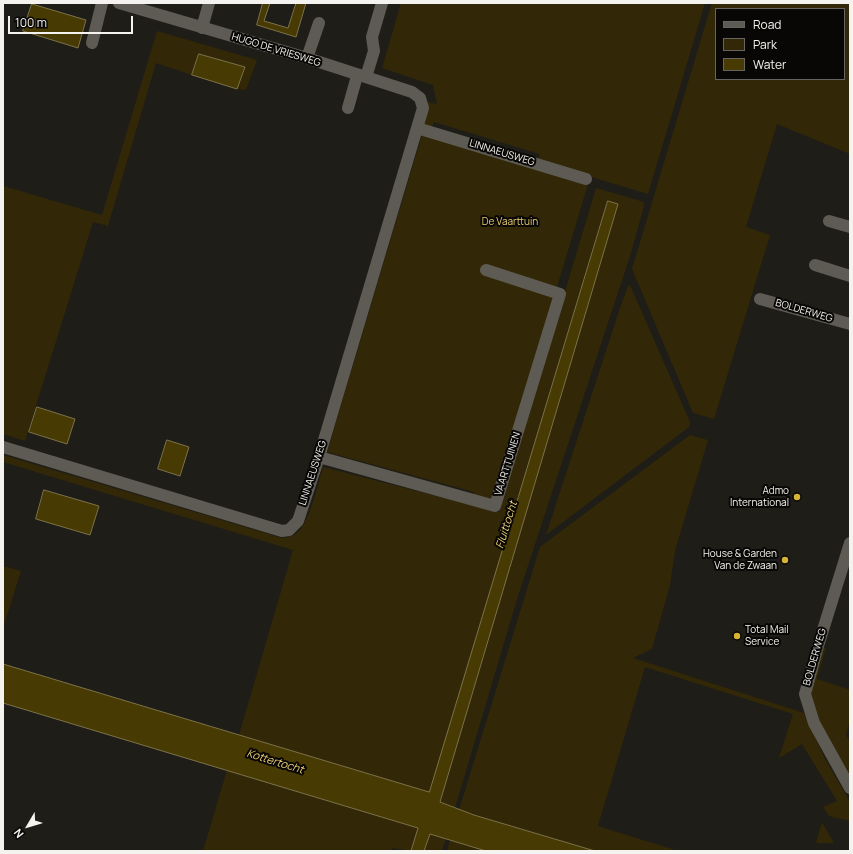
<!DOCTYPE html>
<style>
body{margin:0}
#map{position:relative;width:853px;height:854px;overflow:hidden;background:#1f1d17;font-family:Manrope,sans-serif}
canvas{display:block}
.frame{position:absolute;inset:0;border:4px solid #f4f3ef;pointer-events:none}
.legend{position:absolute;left:715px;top:8px;width:130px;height:72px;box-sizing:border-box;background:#080705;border:1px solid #666563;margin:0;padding:5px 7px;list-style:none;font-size:12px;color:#f4f3ef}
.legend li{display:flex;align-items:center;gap:8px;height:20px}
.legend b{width:20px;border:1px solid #666563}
.north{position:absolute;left:8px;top:806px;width:40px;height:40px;-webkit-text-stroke:3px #080705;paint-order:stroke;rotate:232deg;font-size:11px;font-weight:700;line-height:16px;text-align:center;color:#f4f3ef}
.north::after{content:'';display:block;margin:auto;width:14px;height:18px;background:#f4f3ef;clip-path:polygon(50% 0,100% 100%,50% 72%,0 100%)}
.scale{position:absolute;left:8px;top:16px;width:125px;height:18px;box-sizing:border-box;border:2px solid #f4f3ef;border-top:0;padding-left:5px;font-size:12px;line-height:14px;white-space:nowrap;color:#f4f3ef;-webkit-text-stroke:3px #080705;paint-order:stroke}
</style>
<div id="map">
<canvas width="853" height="854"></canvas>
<div class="frame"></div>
<ul class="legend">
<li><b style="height:5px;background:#5e5b54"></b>Road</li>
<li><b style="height:11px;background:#322807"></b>Park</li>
<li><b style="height:11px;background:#483a03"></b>Water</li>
</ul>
<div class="north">N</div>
<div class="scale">100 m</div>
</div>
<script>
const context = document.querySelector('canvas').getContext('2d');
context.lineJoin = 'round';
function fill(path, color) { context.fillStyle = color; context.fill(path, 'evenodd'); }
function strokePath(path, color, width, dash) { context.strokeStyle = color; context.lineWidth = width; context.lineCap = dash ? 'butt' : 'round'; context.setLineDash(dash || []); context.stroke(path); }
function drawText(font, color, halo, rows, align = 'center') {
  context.font = font + ' Manrope,sans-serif'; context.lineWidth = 4; context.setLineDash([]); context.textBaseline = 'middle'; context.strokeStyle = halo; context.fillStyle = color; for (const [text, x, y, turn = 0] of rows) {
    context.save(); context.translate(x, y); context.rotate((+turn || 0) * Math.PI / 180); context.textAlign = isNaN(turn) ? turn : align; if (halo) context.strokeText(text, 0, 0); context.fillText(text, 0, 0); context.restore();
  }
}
fill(new Path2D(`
 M 401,3 L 705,3 L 648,194 L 538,161 L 540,154 L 434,122 L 431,129 L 424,126 L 427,102 L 437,104 L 433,85 L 382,68 Z
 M 712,3 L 850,3 L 850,154 L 777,124 L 746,227 L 770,235 L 714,419 L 693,413 L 632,269 ZM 716,9 L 844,9 L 844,79 L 716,79 Z
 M 157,31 L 257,60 L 246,90 L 237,89 L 245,67 L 199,54 L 192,75 L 156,63 L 108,226 L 93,222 L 25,441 L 3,434 L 3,186 L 102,215 Z
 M 422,135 L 588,184 L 491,506 L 471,500 L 474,492 L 327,452 Z
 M 596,188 L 644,202 L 644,206 L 630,256 L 518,596 L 455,808 L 440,803 L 618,204 L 608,201 L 429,792 L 239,735 L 293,550 L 3,462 L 3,455 L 282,538 C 286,537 291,537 294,535 C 309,528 318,483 323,467 L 499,512 Z
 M 630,285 L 690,422 L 689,427 L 546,535 L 619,311 L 628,286 Z
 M 690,435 L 708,440 L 675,551 L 670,585 L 652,649 L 633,658 L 804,713 L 824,757 L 850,802 L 850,821 L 829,816 L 823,807 L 837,801 L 802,744 L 779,758 L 793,714 L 645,667 L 598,826 L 678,851 L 595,851 L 459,810 L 540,547 Z
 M 3,566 L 21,571 L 3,628 Z
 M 820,645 L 826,648 L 817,679 L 850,690 L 850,721 L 846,735 L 850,742 L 850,781 L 817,723 L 810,699 Z
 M 227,770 L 418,828 L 411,851 L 393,848 L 391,851 L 203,851 Z
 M 822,822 L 834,843 L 816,843 Z
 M 430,834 L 446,838 L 442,851 L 424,851 Z
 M 450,840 L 486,851 L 447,851 Z`), '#322807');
const water = new Path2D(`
 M 263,3 L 270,3 L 264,21 L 288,28 L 296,3 L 306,3 L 296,37 L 257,25 Z
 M 32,4 L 86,20 L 78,48 L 23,31 Z
 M 199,54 L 245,67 L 237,89 L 192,75 Z
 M 608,201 L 618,204 L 440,802 L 474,815 L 595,851 L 486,851 L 430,834 L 424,851 L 411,851 L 418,828 L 3,703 L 3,664 L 429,792 Z
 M 37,407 L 75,419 L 67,444 L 29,432 Z
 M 167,440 L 189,447 L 180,476 L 158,469 Z
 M 44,490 L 99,506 L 90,535 L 36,519 Z`);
fill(water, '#483a03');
strokePath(water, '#7c724a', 1);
strokePath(new Path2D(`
 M 202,28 L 209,3
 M 92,43 L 102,3
 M 307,58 L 319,23
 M 366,77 L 374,51 L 372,37 L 382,3
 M 348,108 L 357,76
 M 417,128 L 586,179
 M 829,221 L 850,227
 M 815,265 L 850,276
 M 760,299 L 850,324
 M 3,447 L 282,531 L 289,530 L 298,521 L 319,457 L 423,108 L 420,98 L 412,92 L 307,58 L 119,3
 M 319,457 L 495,506 L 560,294 L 486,270
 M 850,543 L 818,646 L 805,694 L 814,723 L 850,788`), '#5e5b54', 12);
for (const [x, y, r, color] of [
 [797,497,4,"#d8b434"],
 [785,560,4,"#d8b434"],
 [737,636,4,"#d8b434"]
]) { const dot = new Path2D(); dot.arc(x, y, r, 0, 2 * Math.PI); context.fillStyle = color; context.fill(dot); strokePath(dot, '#080705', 1.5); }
drawText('10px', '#f4f3ef', '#080705', [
 ["HUGO DE VRIESWEG",276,50,17],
 ["LINNAEUSWEG",502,153,17],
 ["BOLDERWEG",804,311,16],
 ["VAARTTUINEN",508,464,-73],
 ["LINNAEUSWEG",313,473,-72],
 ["BOLDERWEG",815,657,-74]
]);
drawText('10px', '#e7ca6d', '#080705', [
 ["De Vaarttuin",510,222]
]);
drawText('10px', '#f4f3ef', '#080705', [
 ["Admo",789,491],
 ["International",789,503],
 ["House & Garden",777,554],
 ["Van de Zwaan",777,566],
 ["Total Mail",745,630,"left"],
 ["Service",745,642,"left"]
], 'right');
drawText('italic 11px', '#eccf72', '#080705', [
 ["Fluittocht",507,525,-73],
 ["Kottertocht",275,762,17]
]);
</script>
